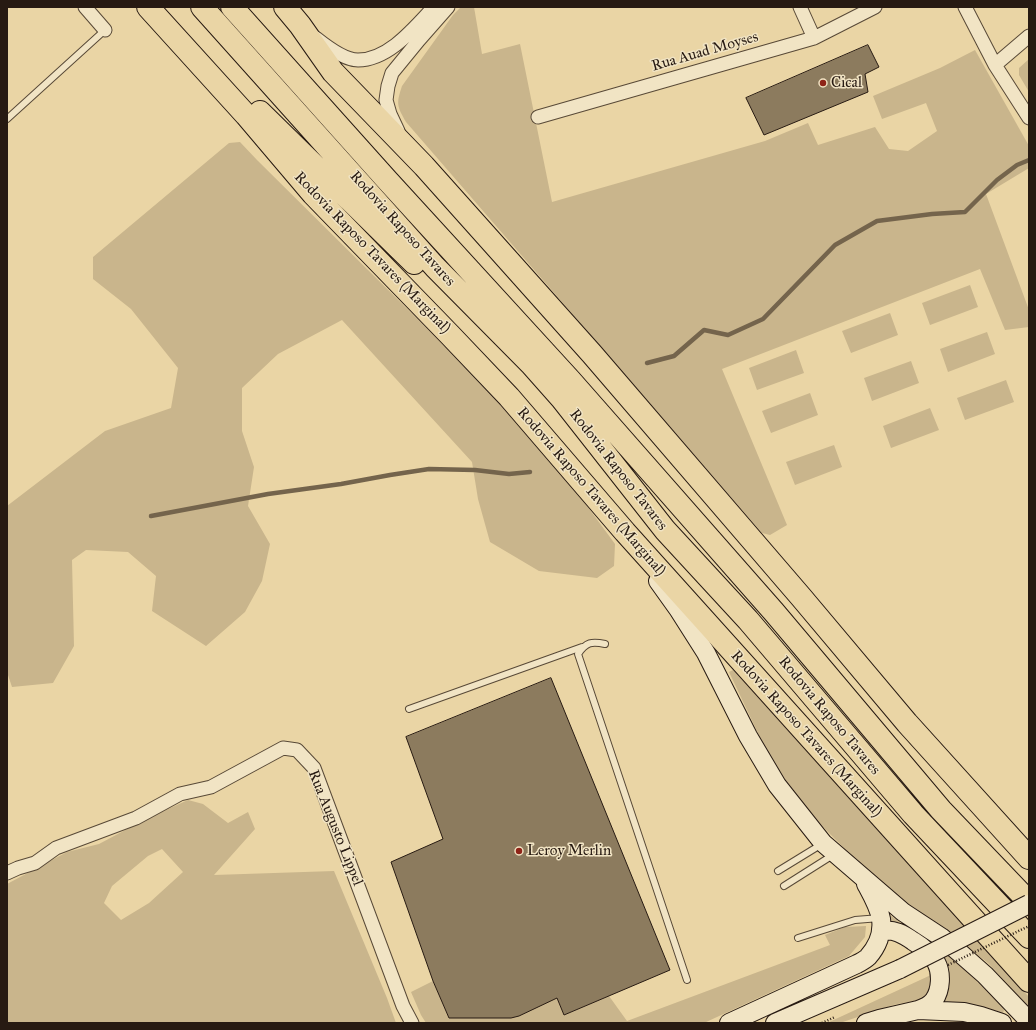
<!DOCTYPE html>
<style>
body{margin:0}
#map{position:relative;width:1036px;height:1030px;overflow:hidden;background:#ead5a5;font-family:"IM FELL Great Primer",serif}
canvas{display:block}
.frame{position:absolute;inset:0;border:8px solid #271a12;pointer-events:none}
</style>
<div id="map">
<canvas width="1036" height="1030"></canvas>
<div class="frame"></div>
</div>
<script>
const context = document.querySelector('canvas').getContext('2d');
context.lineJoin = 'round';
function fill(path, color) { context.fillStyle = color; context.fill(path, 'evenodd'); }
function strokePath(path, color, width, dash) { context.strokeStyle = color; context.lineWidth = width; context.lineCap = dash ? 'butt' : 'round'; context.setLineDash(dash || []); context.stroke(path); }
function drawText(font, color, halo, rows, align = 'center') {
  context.font = font + ' "IM FELL Great Primer",serif'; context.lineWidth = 3; context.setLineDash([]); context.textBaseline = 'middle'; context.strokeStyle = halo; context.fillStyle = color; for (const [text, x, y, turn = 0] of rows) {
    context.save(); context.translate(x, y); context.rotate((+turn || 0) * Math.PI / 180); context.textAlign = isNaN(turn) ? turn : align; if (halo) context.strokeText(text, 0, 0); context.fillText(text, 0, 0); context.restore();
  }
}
fill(new Path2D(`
 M 461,7 L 474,7 L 482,54 L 520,44 L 552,202 L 765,141 L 808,123 L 818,145 L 875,127 L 889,149 L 908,151 L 937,131 L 926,103 L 882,119 L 873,96 L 940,68 L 975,50 L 1029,146 L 1029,168 L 986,194 L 1029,310 L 1029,327 L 1005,330 L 980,269 L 722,369 L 787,525 L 770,535 L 762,533 L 406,122 C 397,106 396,104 402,86 L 453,15 Z
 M 1029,59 L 1029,92 L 1019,75 L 1019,68 Z
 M 240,142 L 257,160 L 477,378 L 579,495 L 615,544 L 614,566 L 597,578 L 539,571 L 490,542 L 478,499 L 472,462 L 342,320 L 278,354 L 242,388 L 242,431 L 254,467 L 248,506 L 270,544 L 262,581 L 245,612 L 206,646 L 152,611 L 156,576 L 128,552 L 86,550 L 72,560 L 74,646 L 53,683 L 12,687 L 7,672 L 7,506 L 105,431 L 171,408 L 178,368 L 131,309 L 93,279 L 93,257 L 229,143 Z
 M 970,285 L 978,307 L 930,325 L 922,303 Z
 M 890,313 L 898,335 L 851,353 L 842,331 Z
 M 987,332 L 995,354 L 948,372 L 940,349 Z
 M 796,350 L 804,373 L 757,390 L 749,368 Z
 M 911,361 L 919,383 L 872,401 L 864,378 Z
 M 1006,380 L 1014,402 L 965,420 L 957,398 Z
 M 810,393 L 818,415 L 771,433 L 762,411 Z
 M 930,408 L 939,430 L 891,448 L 883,426 Z
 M 834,445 L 842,467 L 795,485 L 786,462 Z
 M 733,670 L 1029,997 L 1029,1007 L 988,963 L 936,923 L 907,907 L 866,870 L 826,830 L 791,790 L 764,746 L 729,672 Z
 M 188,800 L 203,804 L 228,823 L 248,812 L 255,829 L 214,875 L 334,871 L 387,998 L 396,1023 L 7,1023 L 7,884 L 67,852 L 99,844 L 148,818 ZM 162,849 L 183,872 L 149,903 L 121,920 L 104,903 L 112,886 L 148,856 Z
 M 889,914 L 903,925 L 929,939 L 952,957 L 1002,1006 L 1004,1010 L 1003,1013 L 999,1013 L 967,1003 L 941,1003 L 948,982 L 899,928 L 889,921 Z
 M 866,926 L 865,937 L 849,956 L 704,1023 L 426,1023 L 421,1015 L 411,992 L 433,981 L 449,1018 L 511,1018 L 557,998 L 564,1015 L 609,996 L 627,1021 L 830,945 L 825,935 L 845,927 Z
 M 931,975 L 933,984 L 929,992 L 918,1000 L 893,1005 L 840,1023 L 827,1023 Z`), '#c9b58c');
strokePath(new Path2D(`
 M 647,363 L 674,356 L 704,330 L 728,335 L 763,319 L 835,245 L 877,221 L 932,214 L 965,212 L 997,180 L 1017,165 L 1029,160
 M 151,516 L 268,494 L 341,484 L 390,475 L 429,469 L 475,470 L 509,474 L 530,472`), '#74644c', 4.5);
const building = new Path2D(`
 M 868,45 L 879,67 L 865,74 L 868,92 L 764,135 L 746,98 Z
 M 551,678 L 670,970 L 564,1015 L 557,998 L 519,1016 L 511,1018 L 449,1018 L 433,981 L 391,862 L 443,839 L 406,737 Z`);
fill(building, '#8c7b5e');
strokePath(building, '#271a12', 1);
const lane = new Path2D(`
 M 7,119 L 105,30
 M 605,644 C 592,641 586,642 578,654 L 687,980
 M 409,709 L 582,647
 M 778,871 L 822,844
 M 784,886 L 833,855
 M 798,938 L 855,920 L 880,918`);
const street = new Path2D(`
 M 85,7 L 105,30
 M 800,7 L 814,38
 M 965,7 L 995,65 L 1029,118
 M 316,38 C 326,46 344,60 358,60 C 389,60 415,27 434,7
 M 995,65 L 1029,36
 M 538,117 L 814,38 L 875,7
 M 398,131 L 390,114 L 386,100 L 388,86 L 392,73 L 419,40 L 448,7
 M 7,873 L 18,868 L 35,863 L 56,848 L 136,818 L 180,794 L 211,787 L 283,748 L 297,750 L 314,768 L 403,1006 L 412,1023`);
const secondary = new Path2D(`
 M 658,581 L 678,609 L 706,653 L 748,736 L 777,785 L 823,843 L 903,912 L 941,937 L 960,953 L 985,975 L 1029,1021
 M 882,931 C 894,929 903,934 913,941 C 921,946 931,953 936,962 C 942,973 941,990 934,1000 C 930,1005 924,1008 918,1010
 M 729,1023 L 857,964 C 861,962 865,960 868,957 C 877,947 883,933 881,919 C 879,907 872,895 866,884
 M 775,1023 L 900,969
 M 866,1023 L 879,1019 L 918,1010 L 964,1012 L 981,1016 L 1002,1023`);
const highway = new Path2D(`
 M 148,7 L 246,115 L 313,194 L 450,335 L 509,397 L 625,532 L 1029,981
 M 202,7 L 435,267 L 531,364 L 562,399 L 665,530 L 748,620 L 913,814 L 1029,937
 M 232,7 L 387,180 L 570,380 L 774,612 L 941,810 L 1029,902
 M 285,7 L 300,25 L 333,72 L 424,166 L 592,354 L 801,597 L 907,723 L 1029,858
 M 260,112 L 414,263`);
strokePath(lane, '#584937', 8);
strokePath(street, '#584937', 15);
strokePath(secondary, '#271a12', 20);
strokePath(highway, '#271a12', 24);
strokePath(new Path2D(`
 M 822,1023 L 835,1017`), '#271a12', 2.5, [1, 2]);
strokePath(lane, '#f1e4c4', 6);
strokePath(street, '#f1e4c4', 13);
strokePath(secondary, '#f1e4c4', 18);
strokePath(highway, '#ead5a5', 22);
const secondaryBridge = new Path2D(`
 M 900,969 L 1029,904`);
strokePath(secondaryBridge, '#271a12', 20, []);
strokePath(new Path2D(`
 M 948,965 L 1029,926`), '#271a12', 2.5, [1, 2]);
strokePath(secondaryBridge, '#f1e4c4', 18);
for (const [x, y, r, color] of [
 [823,83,4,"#8f2418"],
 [519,851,4,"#8f2418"]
]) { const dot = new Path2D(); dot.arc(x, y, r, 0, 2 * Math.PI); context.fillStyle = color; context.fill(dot); strokePath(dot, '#f1e4c4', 1.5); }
drawText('15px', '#271a12', '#f1e4c4', [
 ["Rua Auad Moyses",705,52,-16],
 ["Rodovia Raposo Tavares",402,229,48],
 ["Rodovia Raposo Tavares (Marginal)",372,253,46],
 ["Rodovia Raposo Tavares",618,470,52],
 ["Rodovia Raposo Tavares (Marginal)",591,492,49],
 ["Rodovia Raposo Tavares",829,716,50],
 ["Rodovia Raposo Tavares (Marginal)",806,734,48],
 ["Rua Augusto Lippel",335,828,68]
]);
drawText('15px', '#271a12', '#f1e4c4', [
 ["Cical",831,83],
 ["Leroy Merlin",527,851]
], 'left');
</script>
